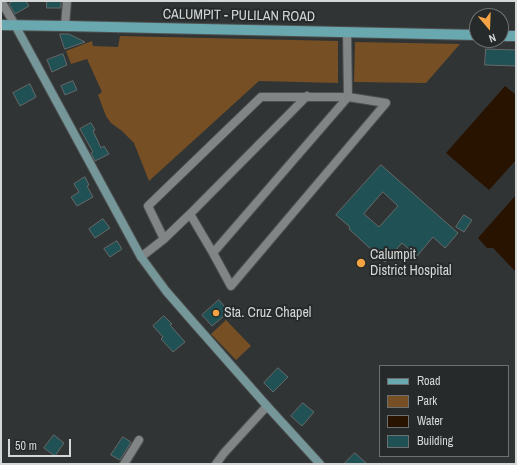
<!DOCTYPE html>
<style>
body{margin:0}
#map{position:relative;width:517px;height:465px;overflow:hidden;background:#313434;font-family:"Archivo Narrow",sans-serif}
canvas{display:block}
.frame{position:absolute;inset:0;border:2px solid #d6d8d8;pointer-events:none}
.legend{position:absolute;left:379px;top:365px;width:130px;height:92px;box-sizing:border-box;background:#272a2a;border:1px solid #6d7070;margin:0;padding:5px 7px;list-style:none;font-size:12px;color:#d6d8d8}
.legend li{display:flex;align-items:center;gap:8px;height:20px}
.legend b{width:20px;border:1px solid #6d7070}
.north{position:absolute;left:469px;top:8px;width:40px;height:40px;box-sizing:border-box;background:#272a2a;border:1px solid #6d7070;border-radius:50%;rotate:161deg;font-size:11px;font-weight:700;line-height:16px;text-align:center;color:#d6d8d8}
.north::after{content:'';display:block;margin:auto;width:14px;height:18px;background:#f4a344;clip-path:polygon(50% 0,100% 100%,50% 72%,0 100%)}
.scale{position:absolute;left:8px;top:439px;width:63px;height:18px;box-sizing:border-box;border:2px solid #d6d8d8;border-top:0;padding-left:5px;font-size:12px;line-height:14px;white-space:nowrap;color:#d6d8d8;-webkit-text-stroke:3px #272a2a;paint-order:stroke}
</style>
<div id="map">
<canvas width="517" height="465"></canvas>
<div class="frame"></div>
<ul class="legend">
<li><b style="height:5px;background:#69a8ae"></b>Road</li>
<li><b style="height:11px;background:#764f24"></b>Park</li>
<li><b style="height:11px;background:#281300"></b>Water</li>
<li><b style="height:11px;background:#205155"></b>Building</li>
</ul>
<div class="north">N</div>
<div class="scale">50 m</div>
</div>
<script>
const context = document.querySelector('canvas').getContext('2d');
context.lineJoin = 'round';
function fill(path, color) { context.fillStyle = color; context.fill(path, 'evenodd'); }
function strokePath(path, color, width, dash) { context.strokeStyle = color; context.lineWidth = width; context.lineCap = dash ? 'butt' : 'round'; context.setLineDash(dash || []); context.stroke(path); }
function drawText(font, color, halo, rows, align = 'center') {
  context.font = font + ' "Archivo Narrow",sans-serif'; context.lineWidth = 4; context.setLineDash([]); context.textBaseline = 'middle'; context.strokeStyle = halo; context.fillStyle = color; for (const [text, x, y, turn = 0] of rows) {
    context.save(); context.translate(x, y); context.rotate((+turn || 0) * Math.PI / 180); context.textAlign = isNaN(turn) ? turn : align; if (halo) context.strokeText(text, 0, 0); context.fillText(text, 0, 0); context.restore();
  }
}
fill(new Path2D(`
 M 120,36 L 338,41 L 338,83 L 259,81 L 149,181 L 134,143 L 122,131 L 111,123 L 106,116 L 98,95 L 102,92 L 87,59 L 71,64 L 66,51 L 92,41 L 93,46 L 118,47 Z
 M 355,42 L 460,44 L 426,83 L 354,82 Z
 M 226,320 L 251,346 L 236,360 L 211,334 Z`), '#764f24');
fill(new Path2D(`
 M 505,86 L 516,95 L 516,160 L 489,190 L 446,153 Z
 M 516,195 L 516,272 L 493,248 L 487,248 L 478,238 Z`), '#281300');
const building = new Path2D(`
 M 14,1 L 26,1 L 29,6 L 15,14 L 9,4 Z
 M 47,1 L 61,1 L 61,8 L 47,8 Z
 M 60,34 L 69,34 L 85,42 L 65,49 Z
 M 486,49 L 516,50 L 516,66 L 485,65 Z
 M 63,54 L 67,65 L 52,72 L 47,60 Z
 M 73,81 L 77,90 L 65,95 L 61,86 Z
 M 30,84 L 36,97 L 20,106 L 13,93 Z
 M 91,123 L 95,130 L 93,131 L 101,148 L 104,146 L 109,154 L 95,161 L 91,153 L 93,152 L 80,129 Z
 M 381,165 L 458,233 L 445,248 L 433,237 L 417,256 L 402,243 L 385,262 L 349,229 L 350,227 L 336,215 ZM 383,192 L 398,206 L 379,227 L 364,214 Z
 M 85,177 L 89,185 L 87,186 L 93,197 L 77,206 L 71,197 L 79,192 L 74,184 Z
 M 464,215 L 472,220 L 464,232 L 456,227 Z
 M 103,219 L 110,228 L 95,238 L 89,229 Z
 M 117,241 L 122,249 L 110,257 L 104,249 Z
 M 219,300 L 229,312 L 212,326 L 202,315 Z
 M 164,316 L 172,324 L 170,325 L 185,342 L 173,352 L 161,339 L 163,337 L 153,326 Z
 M 278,368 L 288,377 L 273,392 L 264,383 Z
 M 303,403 L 314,412 L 302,426 L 291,416 Z
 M 54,435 L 64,443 L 55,456 L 44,448 Z
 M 123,437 L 131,442 L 120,460 L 111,455 Z
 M 355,453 L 367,464 L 344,464 Z`);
fill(building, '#205155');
strokePath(building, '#666969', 1);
const street = new Path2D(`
 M 1,1 L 15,25
 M 65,26 L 67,1
 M 190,214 L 213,253 L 348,97 L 347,32
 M 164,239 L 148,206 L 261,97 L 348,97 L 386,103 L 231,286 L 213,253
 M 141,257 L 164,239 L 190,214 L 307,96
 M 124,464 L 139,440
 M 216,464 L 224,453 L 267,406`);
const secondary = new Path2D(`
 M 15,25 L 141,257 L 166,291 L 193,322 L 267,406 L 320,464`);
const primary = new Path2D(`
 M 1,25 L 65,26 L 477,35
 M 501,36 L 516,36`);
strokePath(street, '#4e5051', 10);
strokePath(secondary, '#4e5051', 10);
strokePath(primary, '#4e5051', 12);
strokePath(street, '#828585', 8);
strokePath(secondary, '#759799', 8);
strokePath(primary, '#69a8ae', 10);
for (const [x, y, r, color] of [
 [361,263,5,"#f4a344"],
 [216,313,4,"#f4a344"]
]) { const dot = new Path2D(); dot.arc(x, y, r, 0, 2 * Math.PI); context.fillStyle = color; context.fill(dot); strokePath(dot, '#272a2a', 1.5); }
drawText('14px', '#d6d8d8', '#272a2a', [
 ["CALUMPIT - PULILAN ROAD",239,16,1]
]);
drawText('14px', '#d6d8d8', '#272a2a', [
 ["Calumpit",370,255],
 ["District Hospital",370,271],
 ["Sta. Cruz Chapel",224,313]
], 'left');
</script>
